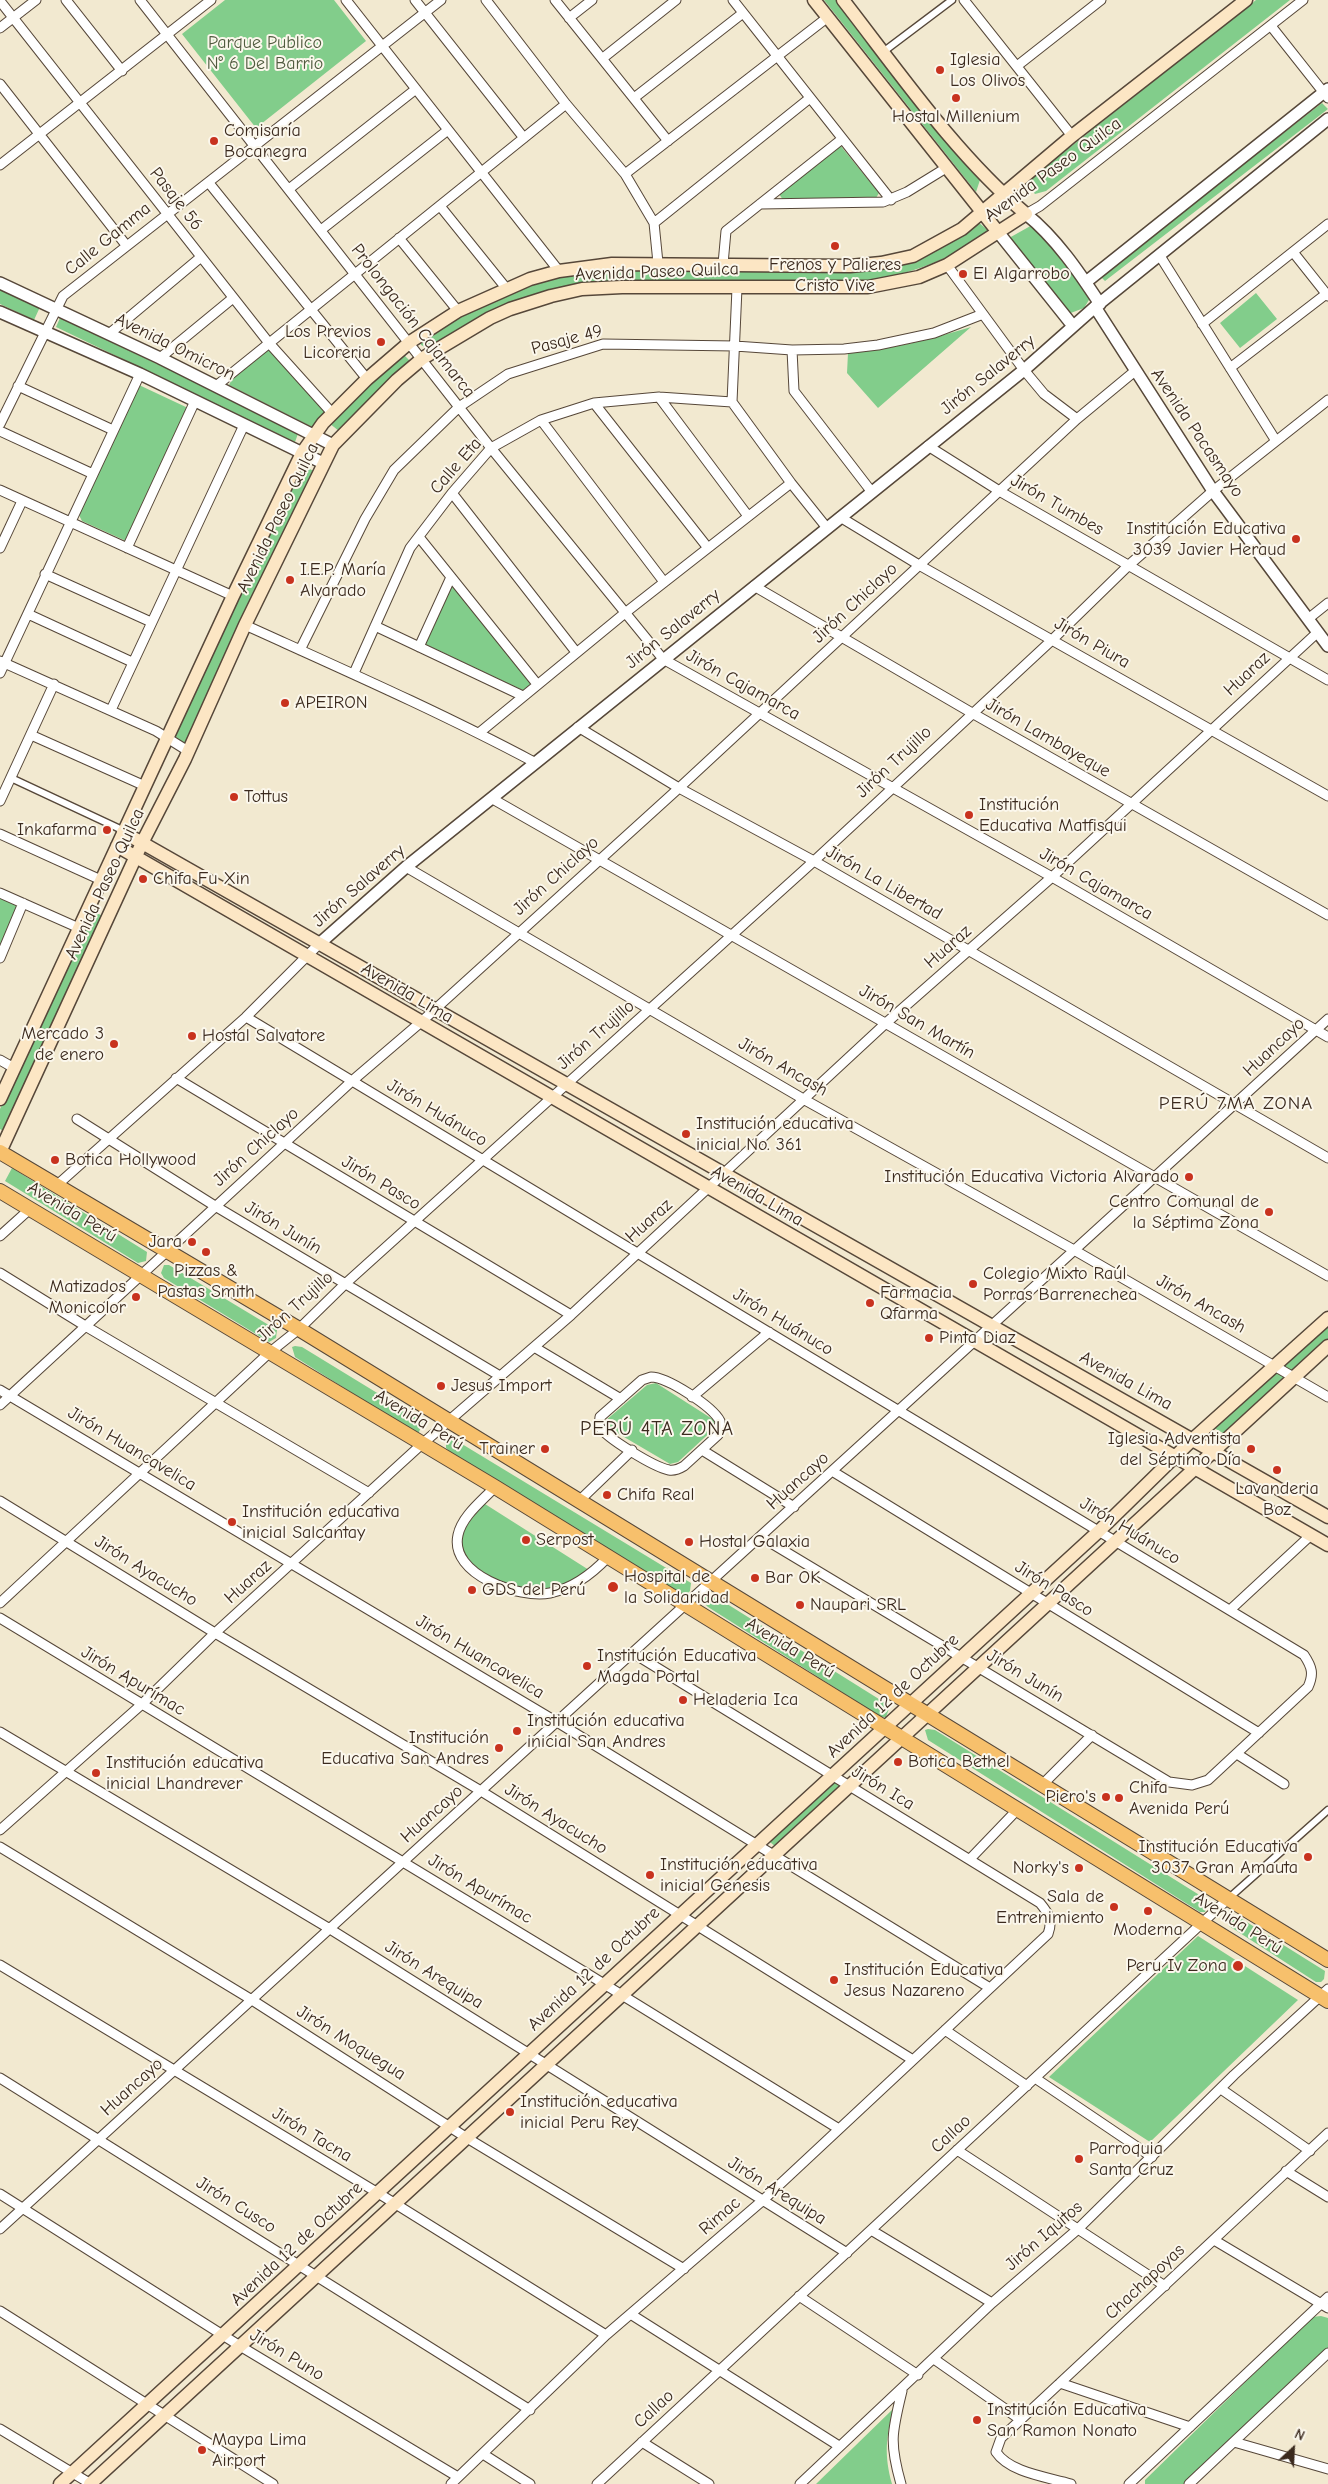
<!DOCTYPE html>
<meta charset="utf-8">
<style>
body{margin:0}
#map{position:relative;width:1328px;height:2484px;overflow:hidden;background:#f2e9d0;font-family:"Comic Neue",sans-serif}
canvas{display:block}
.north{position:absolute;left:1268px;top:2424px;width:50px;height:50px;-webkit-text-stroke:4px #fbf7ec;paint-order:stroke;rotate:25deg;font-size:14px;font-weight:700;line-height:20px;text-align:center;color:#3b2a1e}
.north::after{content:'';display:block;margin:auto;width:18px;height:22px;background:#3b2a1e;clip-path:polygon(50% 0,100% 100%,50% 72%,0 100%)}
</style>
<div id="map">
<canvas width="1328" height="2484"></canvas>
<div class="north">N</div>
</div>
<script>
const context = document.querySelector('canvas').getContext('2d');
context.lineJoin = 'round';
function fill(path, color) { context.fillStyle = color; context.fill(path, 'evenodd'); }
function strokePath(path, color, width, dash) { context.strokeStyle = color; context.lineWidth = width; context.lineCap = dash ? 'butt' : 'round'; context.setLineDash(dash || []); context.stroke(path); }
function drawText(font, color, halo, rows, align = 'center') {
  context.font = font + ' "Comic Neue",sans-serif'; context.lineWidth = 4; context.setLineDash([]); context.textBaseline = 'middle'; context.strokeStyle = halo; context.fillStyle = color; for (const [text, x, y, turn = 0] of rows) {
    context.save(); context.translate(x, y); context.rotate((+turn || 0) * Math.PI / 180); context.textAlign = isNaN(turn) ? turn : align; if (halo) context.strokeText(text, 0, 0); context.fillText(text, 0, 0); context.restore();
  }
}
fill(new Path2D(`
 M 225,0 L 334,0 L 366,41 L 256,128 L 182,34 Z
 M 824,0 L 838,0 L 980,180 L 976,192 Z
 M 1256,0 L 1290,0 L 1046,191 L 1035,194 L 1029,187 L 1030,179 Z
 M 1322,103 L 1328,109 L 1105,281 L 1100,276 Z
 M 840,145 L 879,193 L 876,198 L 783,200 L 779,194 Z
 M 978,222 L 989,231 C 953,260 908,274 863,283 L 581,283 L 542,292 L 505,306 L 427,348 L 421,345 L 420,340 C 456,318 491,297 530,282 C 555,273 584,272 610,270 L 892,266 Z
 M 1034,224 L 1092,295 L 1084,308 L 1068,314 L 1009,238 Z
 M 0,288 L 40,307 L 34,320 L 0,304 Z
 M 1256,293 L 1277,319 L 1240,348 L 1220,323 Z
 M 60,318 L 299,431 L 295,442 L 56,327 Z
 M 971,327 L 878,408 L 847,373 L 848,353 C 891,350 930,339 971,327 Z
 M 271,346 L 327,410 L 312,427 L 229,385 L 233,377 Z
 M 402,353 L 410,361 L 339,431 L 329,423 Z
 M 139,385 L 188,408 L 126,541 L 82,521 L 79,515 Z
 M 303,466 L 314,471 L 185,744 L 173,735 Z
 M 453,584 L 531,684 L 524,691 L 425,644 Z
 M 0,897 L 18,905 L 0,945 Z
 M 92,911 L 103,916 L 3,1131 L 0,1129 L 0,1109 Z
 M 12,1168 L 147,1252 L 146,1261 L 138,1263 L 5,1181 Z
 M 164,1265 L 169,1265 L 277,1330 L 276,1338 L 269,1342 L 164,1278 L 161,1273 Z
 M 1328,1325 L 1328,1339 L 1223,1433 L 1214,1428 Z
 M 295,1346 L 302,1347 L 423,1421 L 419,1432 L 414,1432 L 295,1357 L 292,1347 Z
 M 656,1383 L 714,1420 L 716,1427 L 678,1462 L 670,1464 L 607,1427 L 605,1421 L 647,1385 Z
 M 450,1440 L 457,1441 L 691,1583 L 690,1591 L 687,1594 L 682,1594 L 449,1451 L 446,1448 L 446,1441 Z
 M 485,1504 L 589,1570 C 570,1584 546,1595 522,1592 C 508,1590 494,1583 484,1575 C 450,1549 459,1530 485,1504 Z
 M 709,1595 L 716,1597 L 890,1706 L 886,1717 L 881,1717 L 708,1607 L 705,1604 L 705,1597 Z
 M 928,1729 L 935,1730 L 1209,1901 L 1205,1912 L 1200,1912 L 928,1740 L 925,1730 Z
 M 832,1778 L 842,1785 L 776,1847 L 765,1838 Z
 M 1230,1915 L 1237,1916 L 1325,1971 L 1324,1979 L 1321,1982 L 1316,1982 L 1229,1926 L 1227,1916 Z
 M 1198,1936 L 1298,2000 L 1150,2142 L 1049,2077 Z
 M 1321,2316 L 1328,2318 L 1328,2349 L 1184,2484 L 1145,2484 L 1145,2480 L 1312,2317 Z
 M 893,2409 C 886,2438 884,2455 892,2484 L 816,2484 Z`), '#82cd8b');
const pedestrian = new Path2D(`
 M 883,52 L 952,0
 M 11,778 L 118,828
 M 1229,1898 L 1328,1810`);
const minor = new Path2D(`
 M 66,0 L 122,71
 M 140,0 L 491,448 L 663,659 L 1052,877 L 1328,1037
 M 346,0 L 559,271
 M 415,0 L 524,138
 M 486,0 L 566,104 L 625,174 L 654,223 L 658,263
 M 555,0 L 668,141
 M 733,0 L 891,200
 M 964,0 L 1072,136
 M 0,1 L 269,343 L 332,413
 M 569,18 L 592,0
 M 1271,26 L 1328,98
 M 0,28 L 36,0
 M 603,58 L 676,0
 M 1017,66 L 1101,0
 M 0,84 L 126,245
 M 634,98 L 743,13
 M 0,165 L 211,0
 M 625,174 L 828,17
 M 209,183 L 367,379
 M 289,189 L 416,89
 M 760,204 L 883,202 L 907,192 L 946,168
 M 440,206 L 506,288
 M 1026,214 L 1040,206 L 1303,0
 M 654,223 L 810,98
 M 321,230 L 448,130
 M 399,238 L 458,311
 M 1293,252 L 1328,296
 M 1160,256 L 1276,441
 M 723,264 L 726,231 L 842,139
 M 947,265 L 1024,370 L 1044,394 L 1077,419
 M 737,288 L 732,402 L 791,483 L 827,528
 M 1202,324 L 1328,224
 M 109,334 L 201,257
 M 792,350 L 794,391 L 871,491
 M 160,358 L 233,298
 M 1230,368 L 1326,294
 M 18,386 L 113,430
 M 216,386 L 566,104
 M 659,397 L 748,516
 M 594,403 L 708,548
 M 541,420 L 664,582
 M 0,424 L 63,296 L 441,0
 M 0,431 L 93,474
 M 928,446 L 1001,492 L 1328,680
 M 0,490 L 233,596
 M 452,493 L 576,652
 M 840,517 L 919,565 L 1328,796
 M 419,537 L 537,684
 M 0,548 L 22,501
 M 127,548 L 195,401
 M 45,574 L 151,622
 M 754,586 L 972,713 L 1328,915
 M 28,614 L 132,662
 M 1308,619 L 1328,603
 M 245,625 C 342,669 440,712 534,762
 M 375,626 L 523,696
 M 419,647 L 451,577
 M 300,650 L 365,519 L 394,470 L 459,407 L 508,374 L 603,344 L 735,346 L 792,350 L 844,349 L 878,345 L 934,333 L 983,314
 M 0,661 L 156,731 L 188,751
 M 0,673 L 140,374
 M 354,673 L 410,548 L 452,493 L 491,448 L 541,420 L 594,403 L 659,397 L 732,402
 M 111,710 L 244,425
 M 578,727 L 679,788 L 814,861 L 1328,1158
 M 479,733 L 625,613 L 791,483
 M 31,735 L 145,786
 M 491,798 L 1328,1276
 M 0,801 L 54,684
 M 0,834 L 101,880
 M 406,867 L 805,1100 L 1074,1250 L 1328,1397
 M 0,893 L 79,928
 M 0,958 L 23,903
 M 246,1017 L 1304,1655 C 1312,1667 1314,1674 1308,1687 L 1208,1780 L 1192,1785 L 1169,1782 L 761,1537
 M 0,1060 L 14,1068
 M 176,1078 L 571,1315
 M 77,1119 L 215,1206 L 500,1376
 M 56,1186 L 246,1017 L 319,944
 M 0,1236 L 31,1208
 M 0,1273 L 87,1327 L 369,1493
 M 534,1347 L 621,1399
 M 651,1377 C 667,1377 712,1406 720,1421 L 718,1435 L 684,1466 C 679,1469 675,1471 669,1470 C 654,1467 606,1438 599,1426 L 600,1417 L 642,1380 Z
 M 0,1390 L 557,1722 L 990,1988
 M 692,1397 L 769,1332
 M 0,1405 L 352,1081 L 421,1022 L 679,788 L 1077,419 L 1135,371
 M 702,1450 L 794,1507
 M 832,1471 L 1259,1733
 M 495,1487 C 482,1501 462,1516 458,1535 C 449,1575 520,1599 550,1593 C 574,1588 592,1574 608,1557
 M 0,1501 L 215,1633 L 481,1791 L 913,2060
 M 579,1501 L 632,1450
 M 0,1603 L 269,1353 L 299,1329 L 345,1284 L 814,861 L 1052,640 L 1129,565 L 1213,491 L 1328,400
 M 1230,1610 L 1311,1535
 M 0,1618 L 583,1971 L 839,2129
 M 0,1732 L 330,1929 L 847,2253
 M 1237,1754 L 1284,1784
 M 1043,1784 L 1092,1735
 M 0,1830 L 141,1705 L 215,1633 L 422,1444 L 571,1315 L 886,1023 L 1052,877 L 1318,632
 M 0,1847 L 252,2000 L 467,2138 L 684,2269
 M 970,1859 L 1018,1809
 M 0,1965 L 378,2193 L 606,2335
 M 945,2030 L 1027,2086
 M 0,2078 L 530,2410
 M 1035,2078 L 1152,2157
 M 1221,2089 L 1310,2151
 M 957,2150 L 1165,2286
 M 1286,2171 L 1328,2197
 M 0,2194 L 240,2346 L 458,2477
 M 0,2229 L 1328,1019
 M 871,2230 L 992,2303
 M 1214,2240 L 1328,2308
 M 799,2296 L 918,2375
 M 0,2311 L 273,2484
 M 632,2315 L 839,2446
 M 934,2359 L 1021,2420
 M 1060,2383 L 1190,2427
 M 0,2429 L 91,2484
 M 642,2442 L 709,2484
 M 1234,2442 L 1328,2469
 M 483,2454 L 530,2484
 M 451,2484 L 606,2335 L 762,2201 L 1048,1934 C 1053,1920 1049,1914 1040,1903 L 633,1653
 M 597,2484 L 1229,1898
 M 800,2484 L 992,2303 L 1078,2229 L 1234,2075 L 1328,1989
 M 901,2484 C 889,2442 892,2432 902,2391
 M 1071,2484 C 1048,2477 1010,2473 996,2452 L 1001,2438 L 1328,2133
 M 1129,2484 L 1328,2297
 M 1189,2484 L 1328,2353`);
const tertiary = new Path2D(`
 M 1026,214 C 1056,238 1079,272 1100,304
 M 998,232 L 1073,326
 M 1086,282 L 1328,89
 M 0,283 L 160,358 L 333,445
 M 1095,307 L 1213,491 L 1328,646
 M 0,312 L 140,374 L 323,463
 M 319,944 L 406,867 L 1024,370 L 1095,307 L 1328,119`);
const secondary = new Path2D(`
 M 814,0 L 998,232
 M 123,832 L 1328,1517
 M 117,846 L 1328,1545
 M 0,1099 L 233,596 L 302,453 L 323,423 L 367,379 L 410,342 L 458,311 L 530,279 L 559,271 L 612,264 L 850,266 L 881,263 L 913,256 L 962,229 L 1072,136 L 1246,0
 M 0,1152 L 142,843 L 185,759 L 245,625 L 333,445 L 397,380 L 423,358 L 490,318 L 510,309 L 551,296 L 582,289 L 622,287 L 868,287 L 919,277 L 947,265 L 1026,214 C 956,155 899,72 843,0
 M 60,2484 L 1099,1531 L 1193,1439 L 1328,1318
 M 90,2484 L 1328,1346`);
const primary = new Path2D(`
 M 0,1152 L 299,1329 L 1328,1960
 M 0,1191 L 495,1487 L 1328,2001`);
strokePath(pedestrian, '#564739', 9);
strokePath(minor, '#564739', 11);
strokePath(tertiary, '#564739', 14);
strokePath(secondary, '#564739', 15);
strokePath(primary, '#564739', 16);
strokePath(pedestrian, '#fff', 6);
strokePath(minor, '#fff', 9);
strokePath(tertiary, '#fff', 11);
strokePath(secondary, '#fce6c4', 12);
strokePath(primary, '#f7c06c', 14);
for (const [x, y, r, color] of [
 [940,70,5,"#c8321e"],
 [956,98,5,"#c8321e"],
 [214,141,5,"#c8321e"],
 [835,246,5,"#c8321e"],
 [963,274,5,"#c8321e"],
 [381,342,5,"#c8321e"],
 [1296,539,5,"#c8321e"],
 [290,580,5,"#c8321e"],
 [285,703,5,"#c8321e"],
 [234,797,5,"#c8321e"],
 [969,815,5,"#c8321e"],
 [107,830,5,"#c8321e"],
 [143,879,5,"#c8321e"],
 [192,1036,5,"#c8321e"],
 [114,1044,5,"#c8321e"],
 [686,1134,5,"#c8321e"],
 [55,1160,5,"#c8321e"],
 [1189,1177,5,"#c8321e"],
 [1269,1212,5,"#c8321e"],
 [192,1242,5,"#c8321e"],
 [206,1252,5,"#c8321e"],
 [973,1284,5,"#c8321e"],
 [136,1297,5,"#c8321e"],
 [870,1303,5,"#c8321e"],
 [929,1338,5,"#c8321e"],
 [441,1386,5,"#c8321e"],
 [545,1449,5,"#c8321e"],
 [1251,1449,5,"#c8321e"],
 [1277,1470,5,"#c8321e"],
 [607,1495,5,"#c8321e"],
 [232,1522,5,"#c8321e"],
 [526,1540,5,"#c8321e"],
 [689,1542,5,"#c8321e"],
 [755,1578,5,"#c8321e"],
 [613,1587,6,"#c8321e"],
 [472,1590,5,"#c8321e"],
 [800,1605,5,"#c8321e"],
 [587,1666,5,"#c8321e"],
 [683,1700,5,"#c8321e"],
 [517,1731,5,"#c8321e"],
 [499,1748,5,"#c8321e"],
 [898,1762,5,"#c8321e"],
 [96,1773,5,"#c8321e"],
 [1106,1797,5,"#c8321e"],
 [1119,1798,5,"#c8321e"],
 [1308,1857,5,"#c8321e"],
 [1079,1868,5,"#c8321e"],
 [650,1875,5,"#c8321e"],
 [1114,1907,5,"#c8321e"],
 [1148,1911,5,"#c8321e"],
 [1238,1966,6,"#c8321e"],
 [834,1980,5,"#c8321e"],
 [510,2112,5,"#c8321e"],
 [1079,2159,5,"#c8321e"],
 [977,2420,5,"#c8321e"],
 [202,2450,5,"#c8321e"]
]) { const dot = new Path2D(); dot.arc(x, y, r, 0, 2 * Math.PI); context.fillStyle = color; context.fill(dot); strokePath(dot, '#fbf7ec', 2); }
drawText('18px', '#505b3f', '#fbf7ec', [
 ["Parque Publico",265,43],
 ["N° 6 Del Barrio",265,64]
]);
drawText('18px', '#3b2a1e', '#fbf7ec', [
 ["Iglesia",950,60],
 ["Los Olivos",950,81],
 ["Hostal Millenium",956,117,"center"],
 ["Comisaría",224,131],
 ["Bocanegra",224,152],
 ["Frenos y Palieres",835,265,"center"],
 ["Cristo Vive",835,286,"center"],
 ["El Algarrobo",973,274],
 ["Los Previos",371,332,"right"],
 ["Licoreria",371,353,"right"],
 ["Institución Educativa",1286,529,"right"],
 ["3039 Javier Heraud",1286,550,"right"],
 ["I.E.P. María",300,570],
 ["Alvarado",300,591],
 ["APEIRON",295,703],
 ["Tottus",244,797],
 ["Institución",979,805],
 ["Educativa Matfisqui",979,826],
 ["Inkafarma",97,830,"right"],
 ["Chifa Fu Xin",153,879],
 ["Mercado 3",104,1034,"right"],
 ["de enero",104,1055,"right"],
 ["Hostal Salvatore",202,1036],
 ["Institución educativa",696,1124],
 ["inicial No. 361",696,1145],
 ["Botica Hollywood",65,1160],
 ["Institución Educativa Victoria Alvarado",1179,1177,"right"],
 ["Centro Comunal de",1259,1202,"right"],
 ["la Séptima Zona",1259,1223,"right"],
 ["Jara",182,1242,"right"],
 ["Pizzas &",206,1271,"center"],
 ["Pastas Smith",206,1292,"center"],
 ["Colegio Mixto Raúl",983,1274],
 ["Porras Barrenechea",983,1295],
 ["Matizados",126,1287,"right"],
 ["Monicolor",126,1308,"right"],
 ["Farmacia",880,1293],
 ["Qfarma",880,1314],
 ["Pinta Diaz",939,1338],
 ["Jesus Import",451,1386],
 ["Iglesia Adventista",1241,1439,"right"],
 ["del Séptimo Día",1241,1460,"right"],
 ["Trainer",535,1449,"right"],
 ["Lavanderia",1277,1489,"center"],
 ["Boz",1277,1510,"center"],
 ["Chifa Real",617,1495],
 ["Institución educativa",242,1512],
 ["inicial Salcantay",242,1533],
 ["Serpost",536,1540],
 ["Hostal Galaxia",699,1542],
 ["Hospital de",624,1577],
 ["la Solidaridad",624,1598],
 ["Bar OK",765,1578],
 ["GDS del Perú",482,1590],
 ["Naupari SRL",810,1605],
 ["Institución Educativa",597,1656],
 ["Magda Portal",597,1677],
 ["Heladeria Ica",693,1700],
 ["Institución educativa",527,1721],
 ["inicial San Andres",527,1742],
 ["Institución",489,1738,"right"],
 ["Educativa San Andres",489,1759,"right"],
 ["Botica Bethel",908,1762],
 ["Institución educativa",106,1763],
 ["inicial Lhandrever",106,1784],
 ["Chifa",1129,1788],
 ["Avenida Perú",1129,1809],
 ["Piero's",1096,1797,"right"],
 ["Institución Educativa",1298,1847,"right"],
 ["3037 Gran Amauta",1298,1868,"right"],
 ["Institución educativa",660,1865],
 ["inicial Genesis",660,1886],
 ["Norky's",1069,1868,"right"],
 ["Sala de",1104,1897,"right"],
 ["Entrenimiento",1104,1918,"right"],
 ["Moderna",1148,1930,"center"],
 ["Peru Iv Zona",1227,1966,"right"],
 ["Institución Educativa",844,1970],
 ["Jesus Nazareno",844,1991],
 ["Institución educativa",520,2102],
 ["inicial Peru Rey",520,2123],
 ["Parroquia",1089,2149],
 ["Santa Cruz",1089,2170],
 ["Institución Educativa",987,2410],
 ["San Ramon Nonato",987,2431],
 ["Maypa Lima",212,2440],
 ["Airport",212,2461]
], 'left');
drawText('18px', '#3b2a1e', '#fbf7ec', [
 ["Avenida Paseo Quilca",1053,170,-36],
 ["Pasaje 56",176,199,52],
 ["Calle Gamma",108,239,-39],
 ["Avenida Paseo Quilca",657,272,-2],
 ["Prolongación Cajamarca",413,321,52],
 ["Pasaje 49",567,340,-15],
 ["Avenida Omicron",175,347,26],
 ["Jirón Salaverry",988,375,-39],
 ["Avenida Pacasmayo",1197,433,56],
 ["Calle Eta",456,466,-49],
 ["Jirón Tumbes",1057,505,30],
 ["Avenida Paseo Quilca",278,518,-64],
 ["Jirón Chiclayo",855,603,-43],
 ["Jirón Salaverry",673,629,-39],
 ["Jirón Piura",1092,643,30],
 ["Huaraz",1247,674,-43],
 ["Jirón Cajamarca",743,685,29],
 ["Jirón Lambayeque",1048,738,30],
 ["Jirón Trujillo",894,762,-43],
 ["Jirón Chiclayo",556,876,-42],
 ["Jirón La Libertad",884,883,30],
 ["Avenida Paseo Quilca",105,884,-65],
 ["Jirón Cajamarca",1096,884,30],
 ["Jirón Salaverry",359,886,-41],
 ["Huaraz",948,947,-41],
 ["Avenida Lima",407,993,30],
 ["Jirón San Martín",917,1022,30],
 ["Jirón Trujillo",596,1035,-41],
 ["Huancayo",1274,1047,-43],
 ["Jirón Ancash",783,1067,30],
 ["Jirón Huánuco",437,1113,31],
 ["Jirón Chiclayo",256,1147,-42],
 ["Jirón Pasco",381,1183,31],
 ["Avenida Lima",757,1196,30],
 ["Avenida Perú",72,1212,31],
 ["Huaraz",649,1221,-42],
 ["Jirón Junín",283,1228,31],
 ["Jirón Ancash",1201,1304,30],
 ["Jirón Trujillo",295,1307,-42],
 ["Jirón Huánuco",783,1322,31],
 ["Avenida Lima",1126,1381,29],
 ["Avenida Perú",419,1420,31],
 ["Jirón Huancavelica",132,1449,31],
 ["Huancayo",798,1481,-42],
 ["Jirón Huánuco",1130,1531,31],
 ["Jirón Ayacucho",146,1571,32],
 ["Huaraz",248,1582,-42],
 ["Jirón Pasco",1054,1589,32],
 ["Avenida Perú",790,1648,31],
 ["Jirón Huancavelica",480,1657,31],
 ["Jirón Junín",1025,1676,31],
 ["Jirón Apurímac",133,1681,31],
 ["Avenida 12 de Octubre",893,1696,-43],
 ["Jirón Ica",883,1788,31],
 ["Huancayo",432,1814,-42],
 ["Jirón Ayacucho",556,1819,32],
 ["Jirón Apurímac",480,1889,31],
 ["Avenida Perú",1238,1923,32],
 ["Avenida 12 de Octubre",594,1969,-43],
 ["Jirón Arequipa",434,1975,32],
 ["Jirón Moquegua",351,2043,32],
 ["Huancayo",132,2087,-42],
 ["Callao",951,2134,-43],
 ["Jirón Tacna",312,2135,31],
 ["Jirón Arequipa",777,2191,32],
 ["Jirón Cusco",236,2205,32],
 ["Rimac",720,2216,-41],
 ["Jirón Iquitos",1044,2236,-41],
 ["Avenida 12 de Octubre",297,2244,-43],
 ["Chachapoyas",1145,2282,-43],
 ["Jirón Puno",287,2355,31],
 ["Callao",654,2409,-43]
]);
context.letterSpacing = '1px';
drawText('19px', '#3b2a1e', '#fbf7ec', [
 ["PERÚ 7MA ZONA",1236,1104]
]);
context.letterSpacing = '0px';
context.letterSpacing = '1px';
drawText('20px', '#3b2a1e', '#fbf7ec', [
 ["PERÚ 4TA ZONA",657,1429]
]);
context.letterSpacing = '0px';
</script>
